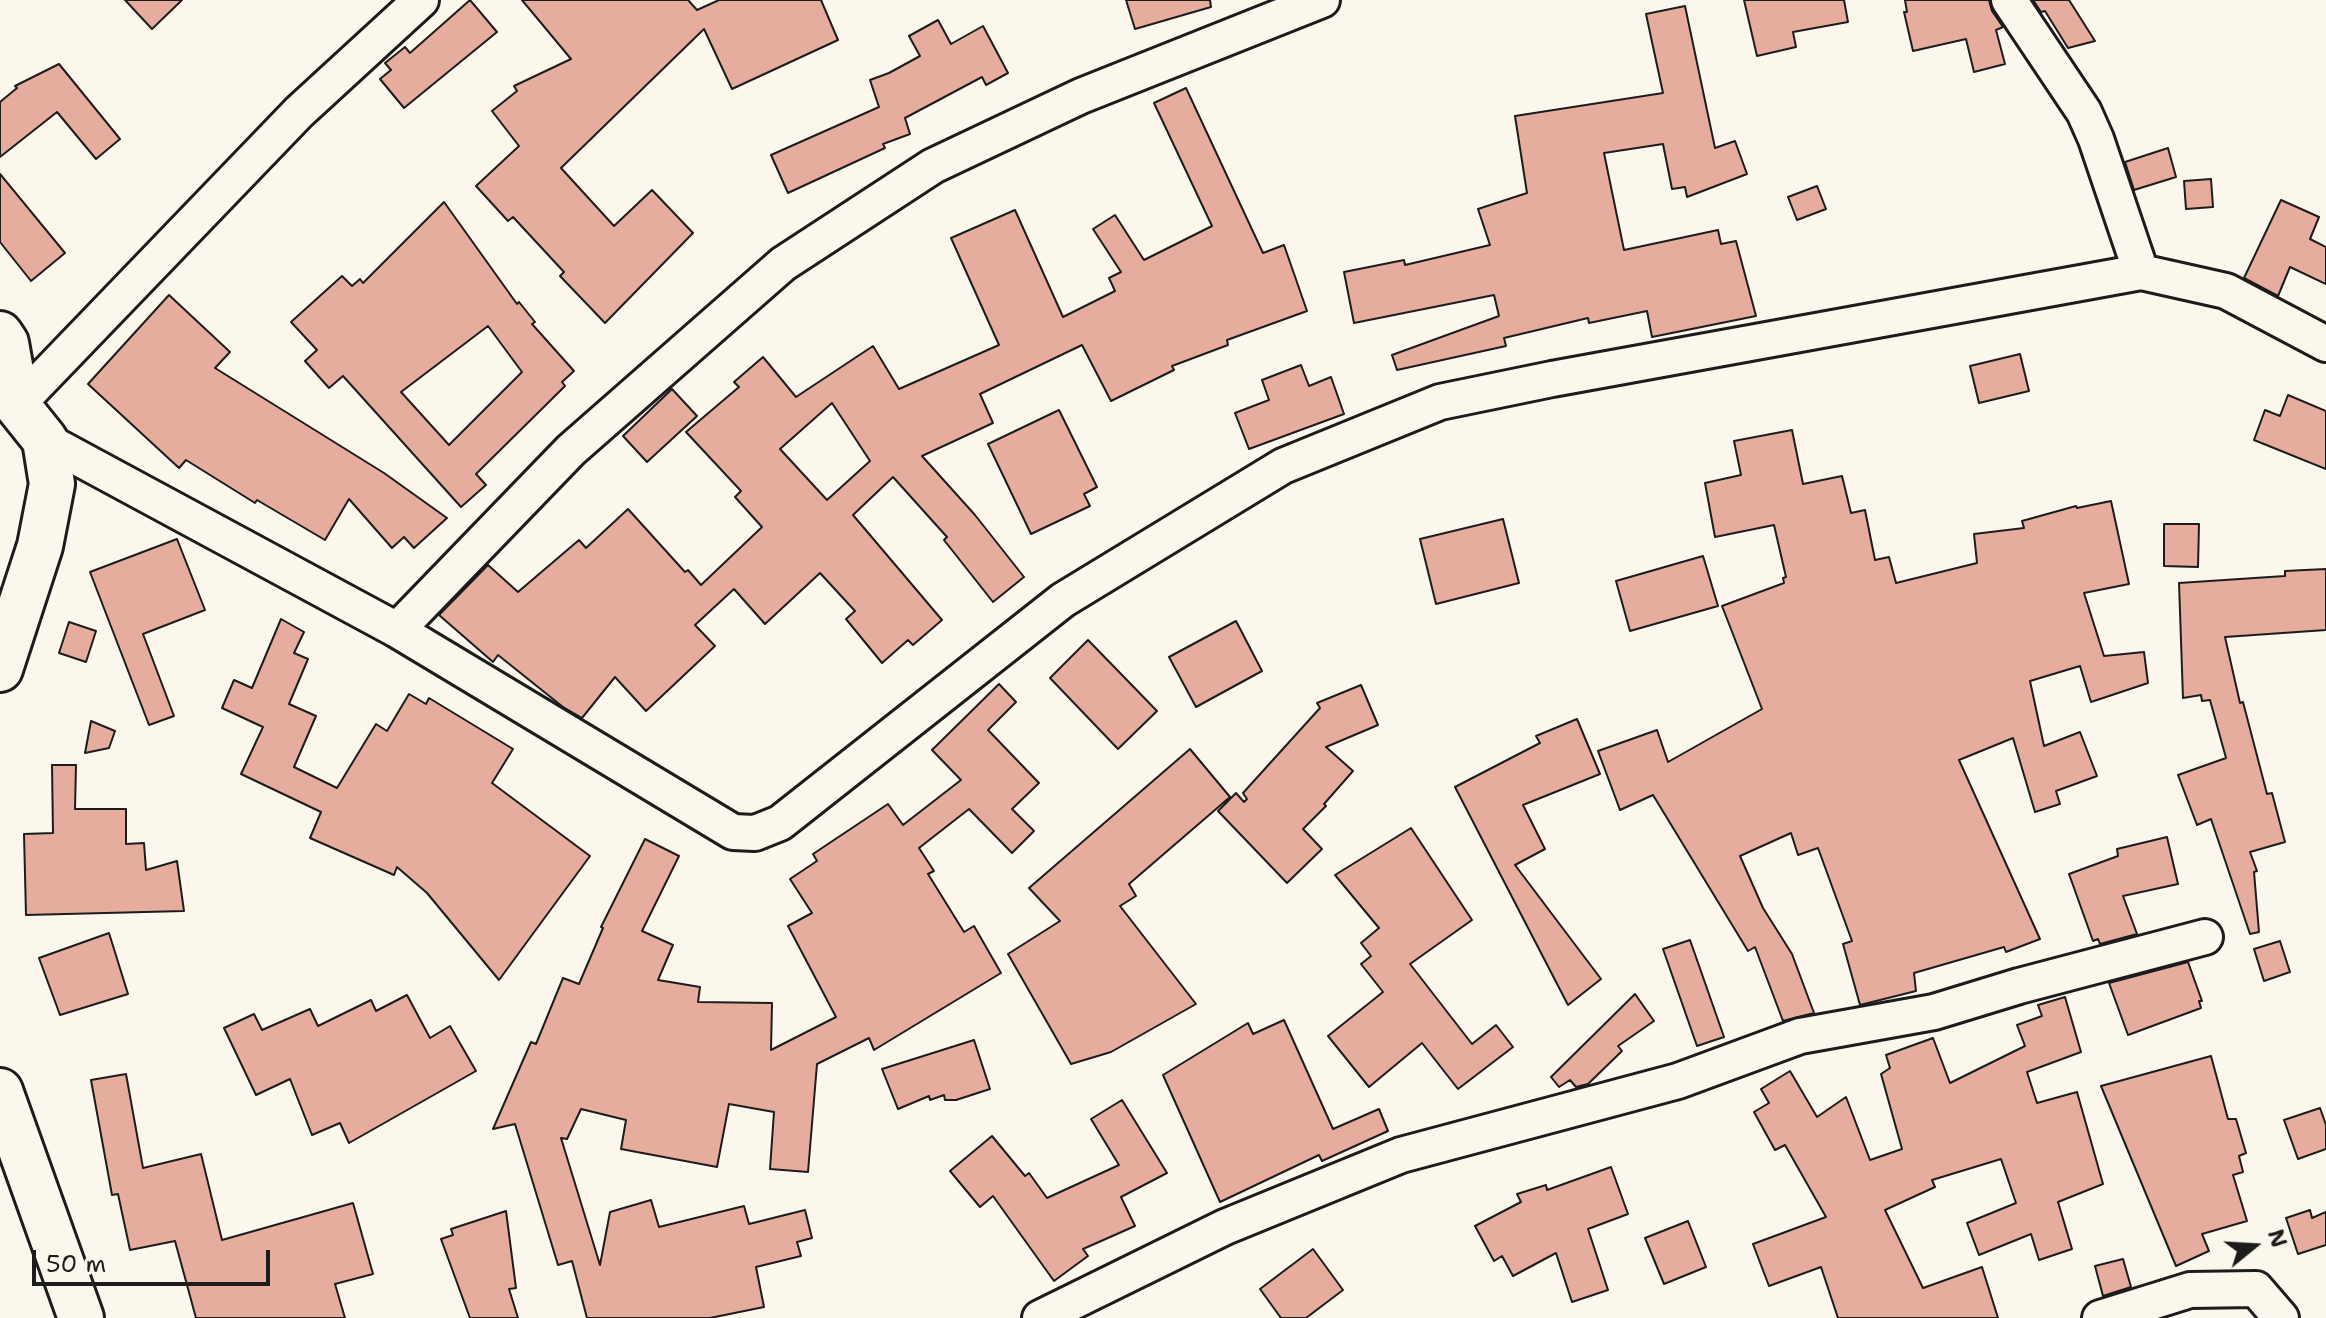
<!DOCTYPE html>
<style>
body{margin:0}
#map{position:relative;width:2326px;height:1318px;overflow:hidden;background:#fbf7ec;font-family:"Shantell Sans",sans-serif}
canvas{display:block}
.north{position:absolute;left:2214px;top:1206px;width:80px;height:80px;-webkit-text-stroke:6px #fbf7ec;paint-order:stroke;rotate:72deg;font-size:22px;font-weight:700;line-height:32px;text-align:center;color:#1c1c1c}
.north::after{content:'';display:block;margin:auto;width:28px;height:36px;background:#1c1c1c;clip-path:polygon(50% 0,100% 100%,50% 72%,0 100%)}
.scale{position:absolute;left:32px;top:1250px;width:238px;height:36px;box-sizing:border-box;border:4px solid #1c1c1c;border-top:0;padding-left:10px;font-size:24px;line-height:28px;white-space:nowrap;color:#1c1c1c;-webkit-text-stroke:6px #fbf7ec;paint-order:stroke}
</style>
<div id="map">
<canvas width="2326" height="1318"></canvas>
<div class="north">N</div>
<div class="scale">50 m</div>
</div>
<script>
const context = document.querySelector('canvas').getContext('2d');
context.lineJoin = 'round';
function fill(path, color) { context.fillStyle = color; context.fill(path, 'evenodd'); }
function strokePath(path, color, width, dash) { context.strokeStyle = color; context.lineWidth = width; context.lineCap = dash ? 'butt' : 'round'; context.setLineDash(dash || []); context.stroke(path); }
const building = new Path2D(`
 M 125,0 L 182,0 L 152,29 Z
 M 470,0 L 497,32 L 404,108 L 380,79 L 391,70 L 385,63 L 405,47 L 410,53 Z
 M 522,0 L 688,0 L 697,10 L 719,0 L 821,0 L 838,40 L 732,89 L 704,29 L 561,168 L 614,226 L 652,190 L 693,233 L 605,323 L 560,276 L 564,272 L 513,217 L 508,221 L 476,186 L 519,146 L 492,111 L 517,91 L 514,86 L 571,59 Z
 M 1126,0 L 1210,0 L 1211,7 L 1135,29 Z
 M 1744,0 L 1844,0 L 1848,22 L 1793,32 L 1796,47 L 1757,56 Z
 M 1905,0 L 1989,0 L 1992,11 L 2003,27 L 1996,30 L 2005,64 L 1974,72 L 1966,39 L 1913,51 L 1904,12 L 1907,12 Z
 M 2033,0 L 2069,0 L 2095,41 L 2068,48 L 2045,11 L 2041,12 Z
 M 1685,6 L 1715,148 L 1735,141 L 1747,174 L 1687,197 L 1685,187 L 1672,189 L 1663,144 L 1604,153 L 1624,250 L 1718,230 L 1721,244 L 1736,241 L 1756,316 L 1652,337 L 1647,311 L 1589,323 L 1588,318 L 1504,338 L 1506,346 L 1397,370 L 1392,355 L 1499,316 L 1494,295 L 1354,323 L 1344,272 L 1404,260 L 1405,265 L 1490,245 L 1478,209 L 1527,193 L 1515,116 L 1663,93 L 1646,14 Z
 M 938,20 L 951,44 L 983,26 L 1008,73 L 986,85 L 982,77 L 905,118 L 910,134 L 883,144 L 885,148 L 788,193 L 771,155 L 879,107 L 870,80 L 889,73 L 920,56 L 909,36 Z
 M 59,64 L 120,139 L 96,159 L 57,112 L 0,157 L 0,102 L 17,88 L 15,86 Z
 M 1186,88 L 1263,253 L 1284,245 L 1307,311 L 1227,340 L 1228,345 L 1172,366 L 1174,370 L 1111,401 L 1082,345 L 980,394 L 993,423 L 922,456 L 975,515 L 1024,577 L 993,602 L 944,540 L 947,537 L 893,477 L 853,515 L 942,620 L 913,645 L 908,640 L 882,663 L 846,619 L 855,611 L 820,573 L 765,624 L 734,589 L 695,625 L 715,646 L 646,711 L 615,677 L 582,718 L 563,707 L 498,655 L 493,662 L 439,615 L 488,565 L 518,592 L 579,540 L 586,548 L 628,509 L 685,572 L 688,570 L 701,585 L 762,527 L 735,497 L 741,491 L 686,432 L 739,387 L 734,382 L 763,357 L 796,397 L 873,346 L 899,389 L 999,345 L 951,238 L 1015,210 L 1063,317 L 1115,291 L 1109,278 L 1121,272 L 1093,229 L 1115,215 L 1144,260 L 1212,226 L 1154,103 ZM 832,403 L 870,461 L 827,500 L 780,449 Z
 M 2168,148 L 2176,177 L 2134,190 L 2125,162 Z
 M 0,174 L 65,253 L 31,281 L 0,242 Z
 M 2211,179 L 2213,207 L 2186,209 L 2184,181 Z
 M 1817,186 L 1826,209 L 1797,220 L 1788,197 Z
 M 2281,200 L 2319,217 L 2310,239 L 2326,247 L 2326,284 L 2290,267 L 2278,296 L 2244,278 Z
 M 444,202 L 517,304 L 519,302 L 535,322 L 532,324 L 574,371 L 562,382 L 565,386 L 476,474 L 486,485 L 461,507 L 343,376 L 329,388 L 305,361 L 317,350 L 291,322 L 342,276 L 352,286 L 360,279 L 363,283 ZM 488,326 L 522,372 L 449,445 L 401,392 Z
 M 169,295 L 230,352 L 215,368 L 384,473 L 447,518 L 414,548 L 404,537 L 392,548 L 349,499 L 325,540 L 257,500 L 255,503 L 186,460 L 179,468 L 88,384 Z
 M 2020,354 L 2029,391 L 1979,403 L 1970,366 Z
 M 1301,365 L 1309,386 L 1331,377 L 1344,414 L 1249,449 L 1235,413 L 1269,400 L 1262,380 Z
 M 672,389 L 697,416 L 647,462 L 623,436 Z
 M 2288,395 L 2326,411 L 2326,469 L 2254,440 L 2265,410 L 2280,416 Z
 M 1059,410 L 1097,487 L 1084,494 L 1090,506 L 1031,534 L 988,444 Z
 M 1792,430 L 1803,484 L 1842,476 L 1851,513 L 1865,510 L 1875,560 L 1889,557 L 1896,583 L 1977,563 L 1974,534 L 2024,528 L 2022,521 L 2076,506 L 2077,508 L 2111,501 L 2129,584 L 2084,593 L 2104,656 L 2144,652 L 2148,683 L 2091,702 L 2080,666 L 2030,681 L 2044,746 L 2080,732 L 2097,776 L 2056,791 L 2060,804 L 2035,812 L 2013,738 L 1959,760 L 2040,939 L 2006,952 L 2004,947 L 1914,973 L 1916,991 L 1860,1005 L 1843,944 L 1852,941 L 1818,848 L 1798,855 L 1791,833 L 1740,856 L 1763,908 L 1792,954 L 1814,1013 L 1783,1021 L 1755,947 L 1748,951 L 1653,795 L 1620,810 L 1598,751 L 1657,730 L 1668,762 L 1762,709 L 1722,606 L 1784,583 L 1783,578 L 1786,577 L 1774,525 L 1715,537 L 1705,483 L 1741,475 L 1734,441 Z
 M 1503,519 L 1519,583 L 1436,604 L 1420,539 Z
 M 2164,524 L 2199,524 L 2198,567 L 2164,566 Z
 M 177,539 L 205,610 L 143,634 L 174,716 L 149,725 L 90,572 Z
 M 1703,556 L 1718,606 L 1630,631 L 1616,581 Z
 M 2326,569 L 2326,630 L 2225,637 L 2240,703 L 2243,702 L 2267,794 L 2272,793 L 2285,842 L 2250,852 L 2257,871 L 2254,872 L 2259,932 L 2250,934 L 2211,819 L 2197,825 L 2178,775 L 2226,758 L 2210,700 L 2202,701 L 2201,695 L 2183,698 L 2179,583 L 2285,576 L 2285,571 Z
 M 281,619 L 304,632 L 294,653 L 308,659 L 289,704 L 316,716 L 294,767 L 337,788 L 376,724 L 387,731 L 409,694 L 426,704 L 429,698 L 513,749 L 492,783 L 590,856 L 499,980 L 427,893 L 397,867 L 394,875 L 310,838 L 321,812 L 241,774 L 263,727 L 222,708 L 234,680 L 252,688 Z
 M 1236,621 L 1262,671 L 1196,707 L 1169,657 Z
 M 69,622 L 96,631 L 86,662 L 59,653 Z
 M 1088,640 L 1157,711 L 1118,749 L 1050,678 Z
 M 999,684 L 1016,702 L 988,730 L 1039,783 L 1012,809 L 1034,831 L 1012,853 L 969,809 L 919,848 L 934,871 L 928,874 L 964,932 L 974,926 L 1001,973 L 874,1050 L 869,1038 L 817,1064 L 808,1172 L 770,1169 L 774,1112 L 729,1104 L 717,1167 L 621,1149 L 626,1120 L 581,1109 L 567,1139 L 561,1138 L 600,1265 L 610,1212 L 651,1200 L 659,1227 L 744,1206 L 749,1224 L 805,1210 L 812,1238 L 797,1242 L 801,1256 L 756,1267 L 764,1307 L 710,1318 L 587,1318 L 572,1261 L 558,1265 L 515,1124 L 493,1129 L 531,1042 L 536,1044 L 563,978 L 579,984 L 603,928 L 601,927 L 645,839 L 679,856 L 642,931 L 673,945 L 658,980 L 700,987 L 698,1002 L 772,1003 L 771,1050 L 836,1017 L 788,926 L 812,913 L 790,879 L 817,861 L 813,854 L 888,804 L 903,825 L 961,780 L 932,750 Z
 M 1361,685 L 1378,725 L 1326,747 L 1353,771 L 1324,804 L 1326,806 L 1303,829 L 1322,849 L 1287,883 L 1218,811 L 1236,793 L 1244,802 L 1247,799 L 1243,793 L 1320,708 L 1317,703 Z
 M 1577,719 L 1600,774 L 1523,805 L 1545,849 L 1515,865 L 1601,979 L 1568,1005 L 1455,787 L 1540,743 L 1536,736 Z
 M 91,721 L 115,731 L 109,748 L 85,753 Z
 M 1190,749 L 1230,797 L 1129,884 L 1136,896 L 1120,906 L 1196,1004 L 1111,1052 L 1071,1064 L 1008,954 L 1060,921 L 1029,888 Z
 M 52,765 L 76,765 L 75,809 L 126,809 L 126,844 L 144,843 L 146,870 L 177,861 L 184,911 L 26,915 L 24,834 L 53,833 Z
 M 1411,828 L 1472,920 L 1410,964 L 1472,1044 L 1496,1025 L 1513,1047 L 1458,1089 L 1422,1043 L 1369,1087 L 1328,1036 L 1383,992 L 1361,964 L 1371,956 L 1361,943 L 1379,928 L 1335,875 Z
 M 2167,837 L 2178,884 L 2123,896 L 2137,934 L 2100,944 L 2098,939 L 2093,941 L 2069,874 L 2118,856 L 2117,849 Z
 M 109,933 L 128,994 L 60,1015 L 39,958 Z
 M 1690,940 L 1724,1037 L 1697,1046 L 1663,949 Z
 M 2280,941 L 2290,972 L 2264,981 L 2254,949 Z
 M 2188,962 L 2202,1001 L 2199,1001 L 2201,1008 L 2128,1035 L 2109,983 Z
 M 1635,994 L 1654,1021 L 1618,1046 L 1622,1051 L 1588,1084 L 1576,1087 L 1570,1080 L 1559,1087 L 1551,1077 Z
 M 407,995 L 430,1038 L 450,1026 L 476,1071 L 349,1143 L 340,1123 L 312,1135 L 290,1079 L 256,1095 L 224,1028 L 254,1014 L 262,1030 L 310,1009 L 318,1026 L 371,1000 L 376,1011 Z
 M 2065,997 L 2081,1052 L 2027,1072 L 2037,1103 L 2077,1092 L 2103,1184 L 2058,1202 L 2072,1249 L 2039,1260 L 2031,1234 L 1979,1255 L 1967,1223 L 2016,1203 L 2001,1159 L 1932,1180 L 1935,1187 L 1885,1210 L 1923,1288 L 1982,1267 L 1998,1318 L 1838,1318 L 1821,1267 L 1769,1286 L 1753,1244 L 1826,1217 L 1785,1145 L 1775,1150 L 1754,1112 L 1769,1103 L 1761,1089 L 1790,1071 L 1817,1117 L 1846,1097 L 1870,1160 L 1902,1149 L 1881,1074 L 1890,1068 L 1886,1055 L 1933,1038 L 1950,1083 L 2025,1046 L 2017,1025 L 2042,1016 L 2038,1005 Z
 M 1284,1020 L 1333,1129 L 1379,1109 L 1388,1131 L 1322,1161 L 1319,1155 L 1220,1202 L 1163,1075 L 1248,1023 L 1253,1034 Z
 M 974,1040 L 990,1089 L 956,1100 L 945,1100 L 944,1095 L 930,1100 L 929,1096 L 898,1109 L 882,1069 Z
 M 2211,1056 L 2228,1119 L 2236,1119 L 2246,1153 L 2239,1156 L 2243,1172 L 2233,1175 L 2247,1221 L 2202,1234 L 2209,1251 L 2176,1266 L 2101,1086 Z
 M 126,1074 L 143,1168 L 201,1154 L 222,1240 L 353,1203 L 373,1274 L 335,1284 L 345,1318 L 196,1318 L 175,1241 L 130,1250 L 118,1194 L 112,1195 L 91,1080 Z
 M 1122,1100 L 1167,1173 L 1121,1197 L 1135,1226 L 1083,1249 L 1088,1256 L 1054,1281 L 993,1196 L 980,1207 L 950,1171 L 992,1136 L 1025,1176 L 1029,1173 L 1047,1198 L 1119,1165 L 1091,1119 Z
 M 2320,1108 L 2326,1125 L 2326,1149 L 2298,1159 L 2284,1120 Z
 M 1611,1167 L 1628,1214 L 1588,1229 L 1608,1290 L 1572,1302 L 1556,1253 L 1513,1276 L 1502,1256 L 1494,1261 L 1475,1226 L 1521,1202 L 1517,1194 L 1546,1185 L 1547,1190 Z
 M 2310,1210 L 2312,1218 L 2326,1212 L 2326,1245 L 2298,1254 L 2286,1218 Z
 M 506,1211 L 516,1288 L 509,1289 L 518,1318 L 470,1318 L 441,1239 L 453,1235 L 451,1229 Z
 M 1688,1221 L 1706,1267 L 1664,1284 L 1645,1238 Z
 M 1313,1249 L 1343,1290 L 1306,1318 L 1281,1318 L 1260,1289 Z
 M 2123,1259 L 2131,1287 L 2103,1296 L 2095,1266 Z`);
fill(building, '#e6ad9f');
strokePath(building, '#1c1c1c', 2);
const street = new Path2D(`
 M 2009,0 L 2084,112 L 2096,139 L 2141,272
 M 17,405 L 299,112 L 421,0
 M 45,440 L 397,630 L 733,832 L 755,833 L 780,823 L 1063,600 L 1283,466 L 1440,402 L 1552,379 L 2141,272 L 2226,291 L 2326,344
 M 397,630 L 571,450 L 783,264 L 933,166 L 1081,96 L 1322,0
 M 1040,1318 L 1225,1227 L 1401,1155 L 1678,1081 L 1800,1036 L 1934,1012 L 2019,986 L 2205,937
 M 2100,1318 L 2190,1290 L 2256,1289 L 2281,1318`);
const secondary = new Path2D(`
 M 0,334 L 6,343 L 17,405 L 45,440 L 52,484 L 40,546 L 0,669
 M 0,1091 L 81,1318`);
strokePath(street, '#1c1c1c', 40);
strokePath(secondary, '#1c1c1c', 50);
strokePath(street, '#fbf7ec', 34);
strokePath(secondary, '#fbf7ec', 44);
</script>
